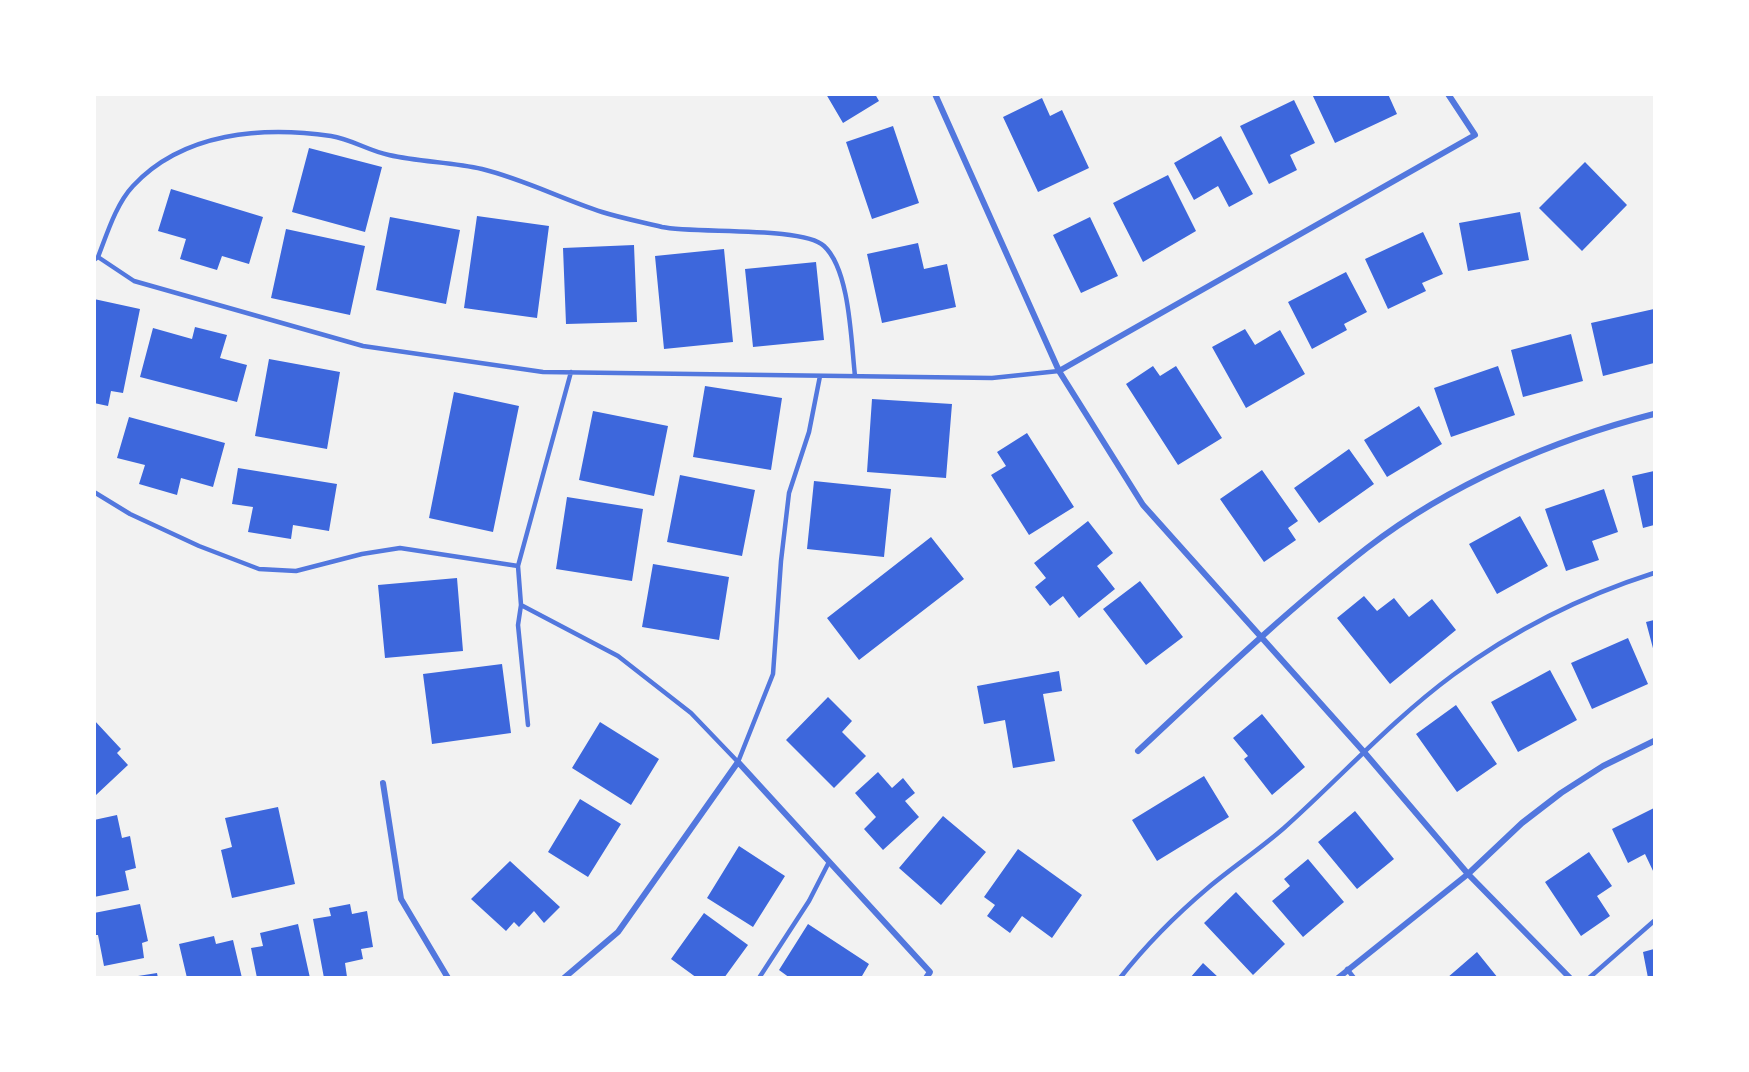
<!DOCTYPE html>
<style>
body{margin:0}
#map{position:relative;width:1749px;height:1072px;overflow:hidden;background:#f2f2f2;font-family:"DejaVu Sans",sans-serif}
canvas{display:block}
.frame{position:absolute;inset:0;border:96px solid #fff;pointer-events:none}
</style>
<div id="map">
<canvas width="1749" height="1072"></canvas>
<div class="frame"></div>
</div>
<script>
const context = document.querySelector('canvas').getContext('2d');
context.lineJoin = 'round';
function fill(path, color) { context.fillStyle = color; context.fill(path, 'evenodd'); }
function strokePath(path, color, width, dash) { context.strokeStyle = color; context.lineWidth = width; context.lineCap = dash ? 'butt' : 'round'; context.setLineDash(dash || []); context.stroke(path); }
fill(new Path2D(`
 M 826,94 L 875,94 L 879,101 L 843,123 Z
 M 1312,94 L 1388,94 L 1397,114 L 1335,143 Z
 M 1042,98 L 1050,116 L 1062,110 L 1089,168 L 1038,192 L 1003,117 Z
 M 1294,100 L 1315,143 L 1290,155 L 1297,170 L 1269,184 L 1240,126 Z
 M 893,126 L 919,203 L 872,219 L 846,142 Z
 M 1221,136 L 1253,194 L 1229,207 L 1218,186 L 1194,200 L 1174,163 Z
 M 309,148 L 382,167 L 365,232 L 292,212 Z
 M 1585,162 L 1627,205 L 1582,251 L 1539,208 Z
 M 1168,175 L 1196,231 L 1143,262 L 1113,203 Z
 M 171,189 L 263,217 L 249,264 L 222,256 L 217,270 L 180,259 L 186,239 L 158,231 Z
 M 1520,212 L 1529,260 L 1468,271 L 1459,223 Z
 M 477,216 L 549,226 L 537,318 L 464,308 Z
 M 390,217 L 460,230 L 446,304 L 376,290 Z
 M 1090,217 L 1118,276 L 1081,293 L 1053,235 Z
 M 286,229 L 365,246 L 350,315 L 271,298 Z
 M 1423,232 L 1443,274 L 1422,283 L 1426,291 L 1388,309 L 1365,259 Z
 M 918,243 L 924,269 L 947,264 L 956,307 L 882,323 L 867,254 Z
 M 634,245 L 637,322 L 566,324 L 563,248 Z
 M 724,249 L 733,342 L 664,349 L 655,256 Z
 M 816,262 L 824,340 L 753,347 L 745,269 Z
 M 1346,272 L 1367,312 L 1344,324 L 1347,330 L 1312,349 L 1288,302 Z
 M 94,299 L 140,309 L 123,393 L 111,391 L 108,406 L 94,403 Z
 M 1654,309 L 1654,363 L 1603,376 L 1591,323 Z
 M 195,327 L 227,335 L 220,358 L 247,365 L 237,402 L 140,377 L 153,328 L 192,339 Z
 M 1245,329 L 1255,345 L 1280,330 L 1305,374 L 1246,408 L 1212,347 Z
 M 1571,334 L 1583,381 L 1523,397 L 1511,350 Z
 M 269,359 L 340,372 L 327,449 L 255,436 Z
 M 1153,366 L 1160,376 L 1176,366 L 1222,438 L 1178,465 L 1126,384 Z
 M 1498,366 L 1515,415 L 1451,437 L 1434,388 Z
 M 705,386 L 782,398 L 771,470 L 693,457 Z
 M 454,392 L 519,406 L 493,532 L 429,518 Z
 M 872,399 L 952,404 L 946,478 L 867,472 Z
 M 1419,406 L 1442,444 L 1387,477 L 1364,440 Z
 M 593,411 L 668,426 L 654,496 L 579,480 Z
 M 129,417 L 225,443 L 213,487 L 181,478 L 177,495 L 139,484 L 145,465 L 117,458 Z
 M 1027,433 L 1074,507 L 1029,535 L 991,475 L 1006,466 L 997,452 Z
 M 1349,449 L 1374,484 L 1319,523 L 1294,488 Z
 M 238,468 L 337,484 L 329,531 L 293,525 L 291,539 L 248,532 L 253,507 L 232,504 Z
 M 1262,470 L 1298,521 L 1288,528 L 1296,540 L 1264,562 L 1220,499 Z
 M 1654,471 L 1654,525 L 1643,528 L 1632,476 Z
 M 680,475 L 755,490 L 742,556 L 667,542 Z
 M 814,481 L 891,489 L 884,557 L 807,549 Z
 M 1604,489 L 1618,532 L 1592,541 L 1599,560 L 1566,571 L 1545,509 Z
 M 567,497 L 643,509 L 632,581 L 556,569 Z
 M 1520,516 L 1548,566 L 1497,594 L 1469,544 Z
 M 1088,521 L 1113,553 L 1097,566 L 1115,589 L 1079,618 L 1063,596 L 1050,606 L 1035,587 L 1046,578 L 1034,563 Z
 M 931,537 L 964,579 L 859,660 L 827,618 Z
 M 653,564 L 729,577 L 719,640 L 642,627 Z
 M 457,578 L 463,651 L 385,658 L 378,585 Z
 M 1140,581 L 1183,637 L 1146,665 L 1103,609 Z
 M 1364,596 L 1377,611 L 1394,598 L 1409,617 L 1432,599 L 1456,630 L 1390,684 L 1337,618 Z
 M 1654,620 L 1654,652 L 1646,622 Z
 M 1628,638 L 1648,684 L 1592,709 L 1571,663 Z
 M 502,664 L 511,733 L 432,744 L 423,674 Z
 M 1550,670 L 1577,720 L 1518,752 L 1491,702 Z
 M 1059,671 L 1062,691 L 1043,694 L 1055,761 L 1013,768 L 1005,720 L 984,724 L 977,686 Z
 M 828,697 L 852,721 L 842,732 L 866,756 L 834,788 L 786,740 Z
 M 1456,705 L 1497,764 L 1457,792 L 1416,734 Z
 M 1262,714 L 1305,767 L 1272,795 L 1244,759 L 1248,756 L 1233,738 Z
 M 94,720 L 121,749 L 117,753 L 128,765 L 96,795 Z
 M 600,722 L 659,759 L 631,805 L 572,768 Z
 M 878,772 L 892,788 L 903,778 L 915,793 L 905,801 L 919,817 L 883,850 L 864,829 L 876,817 L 855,793 Z
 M 1204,776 L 1229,817 L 1157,861 L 1132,820 Z
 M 580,799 L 621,824 L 588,877 L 548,852 Z
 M 278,807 L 295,884 L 232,898 L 221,850 L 232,847 L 225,818 Z
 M 1654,808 L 1654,873 L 1645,854 L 1628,863 L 1612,829 Z
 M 1355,811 L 1394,859 L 1357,889 L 1318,842 Z
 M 117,815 L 122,838 L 130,836 L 136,868 L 125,871 L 129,890 L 94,897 L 94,820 Z
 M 943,816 L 986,852 L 941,905 L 899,868 Z
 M 739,846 L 785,876 L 753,927 L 707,898 Z
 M 1018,849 L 1082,895 L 1052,938 L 1022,916 L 1010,933 L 987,916 L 995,905 L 984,897 Z
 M 1589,852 L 1612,886 L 1597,896 L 1610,916 L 1581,936 L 1545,882 Z
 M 1308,859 L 1344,902 L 1303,937 L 1272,901 L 1290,886 L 1284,879 Z
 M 510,861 L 560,907 L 544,923 L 534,911 L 519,927 L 514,922 L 506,931 L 471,899 Z
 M 1236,892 L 1285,944 L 1253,975 L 1204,923 Z
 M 140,904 L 148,941 L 142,943 L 144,958 L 104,966 L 98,935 L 94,935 L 94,913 Z
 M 350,904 L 352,914 L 367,911 L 373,947 L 361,949 L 363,959 L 345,963 L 347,977 L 324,978 L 313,919 L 331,916 L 329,908 Z
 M 704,913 L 748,945 L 724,978 L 697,978 L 671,959 Z
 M 298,924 L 310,978 L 257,978 L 251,948 L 263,946 L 260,933 Z
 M 808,924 L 869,964 L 862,976 L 865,978 L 790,978 L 779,970 Z
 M 214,936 L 216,944 L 233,940 L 242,978 L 187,978 L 179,944 Z
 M 1654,949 L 1654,978 L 1648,978 L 1643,952 Z
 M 1477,952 L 1498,978 L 1447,978 Z
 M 1203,963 L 1219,978 L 1190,978 Z
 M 157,973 L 158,978 L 138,978 L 138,976 Z`), '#3d67dc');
strokePath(new Path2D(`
 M 98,257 L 134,281 L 363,346 L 543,372 L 992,378 L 1059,371
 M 94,260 L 98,257 C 107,234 116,204 133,186 C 183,132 263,126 331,136 C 351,139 369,151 389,155 C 420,162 452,162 482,169 C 523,179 562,199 602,212 C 621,218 642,222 662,227 C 694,234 803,226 824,246 C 850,270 851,341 855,376
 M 571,372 L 518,566 L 521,605 L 618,656 L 691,713 L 738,762 L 773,674 L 781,561 L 789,493 L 809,432 L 820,376
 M 94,492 L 130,514 L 199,546 L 259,569 L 296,571 L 362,554 L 400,548 L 518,566
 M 521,605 L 518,625 L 528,725
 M 1347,969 L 1354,978
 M 759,978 L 809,901 L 829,862
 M 1120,978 C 1146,945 1177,914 1209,887 C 1233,867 1260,849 1284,828 C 1340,778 1392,720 1453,675 C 1514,630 1582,596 1654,573
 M 1589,978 L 1654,921`), '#5277de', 4.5);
strokePath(new Path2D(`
 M 935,94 L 1059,371 L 1143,505 L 1364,752 L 1468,874 L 1570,978
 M 1059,371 L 1475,135 L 1448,94
 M 1138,751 C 1213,681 1286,611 1367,548 C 1450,484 1553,440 1654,414
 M 383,783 L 401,899 L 448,978
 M 564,978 L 618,932 L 738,762 L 930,972 L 926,978
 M 1338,978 L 1468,874 L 1522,823 L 1561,793 L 1603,766 L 1654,741`), '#5277de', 6);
</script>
